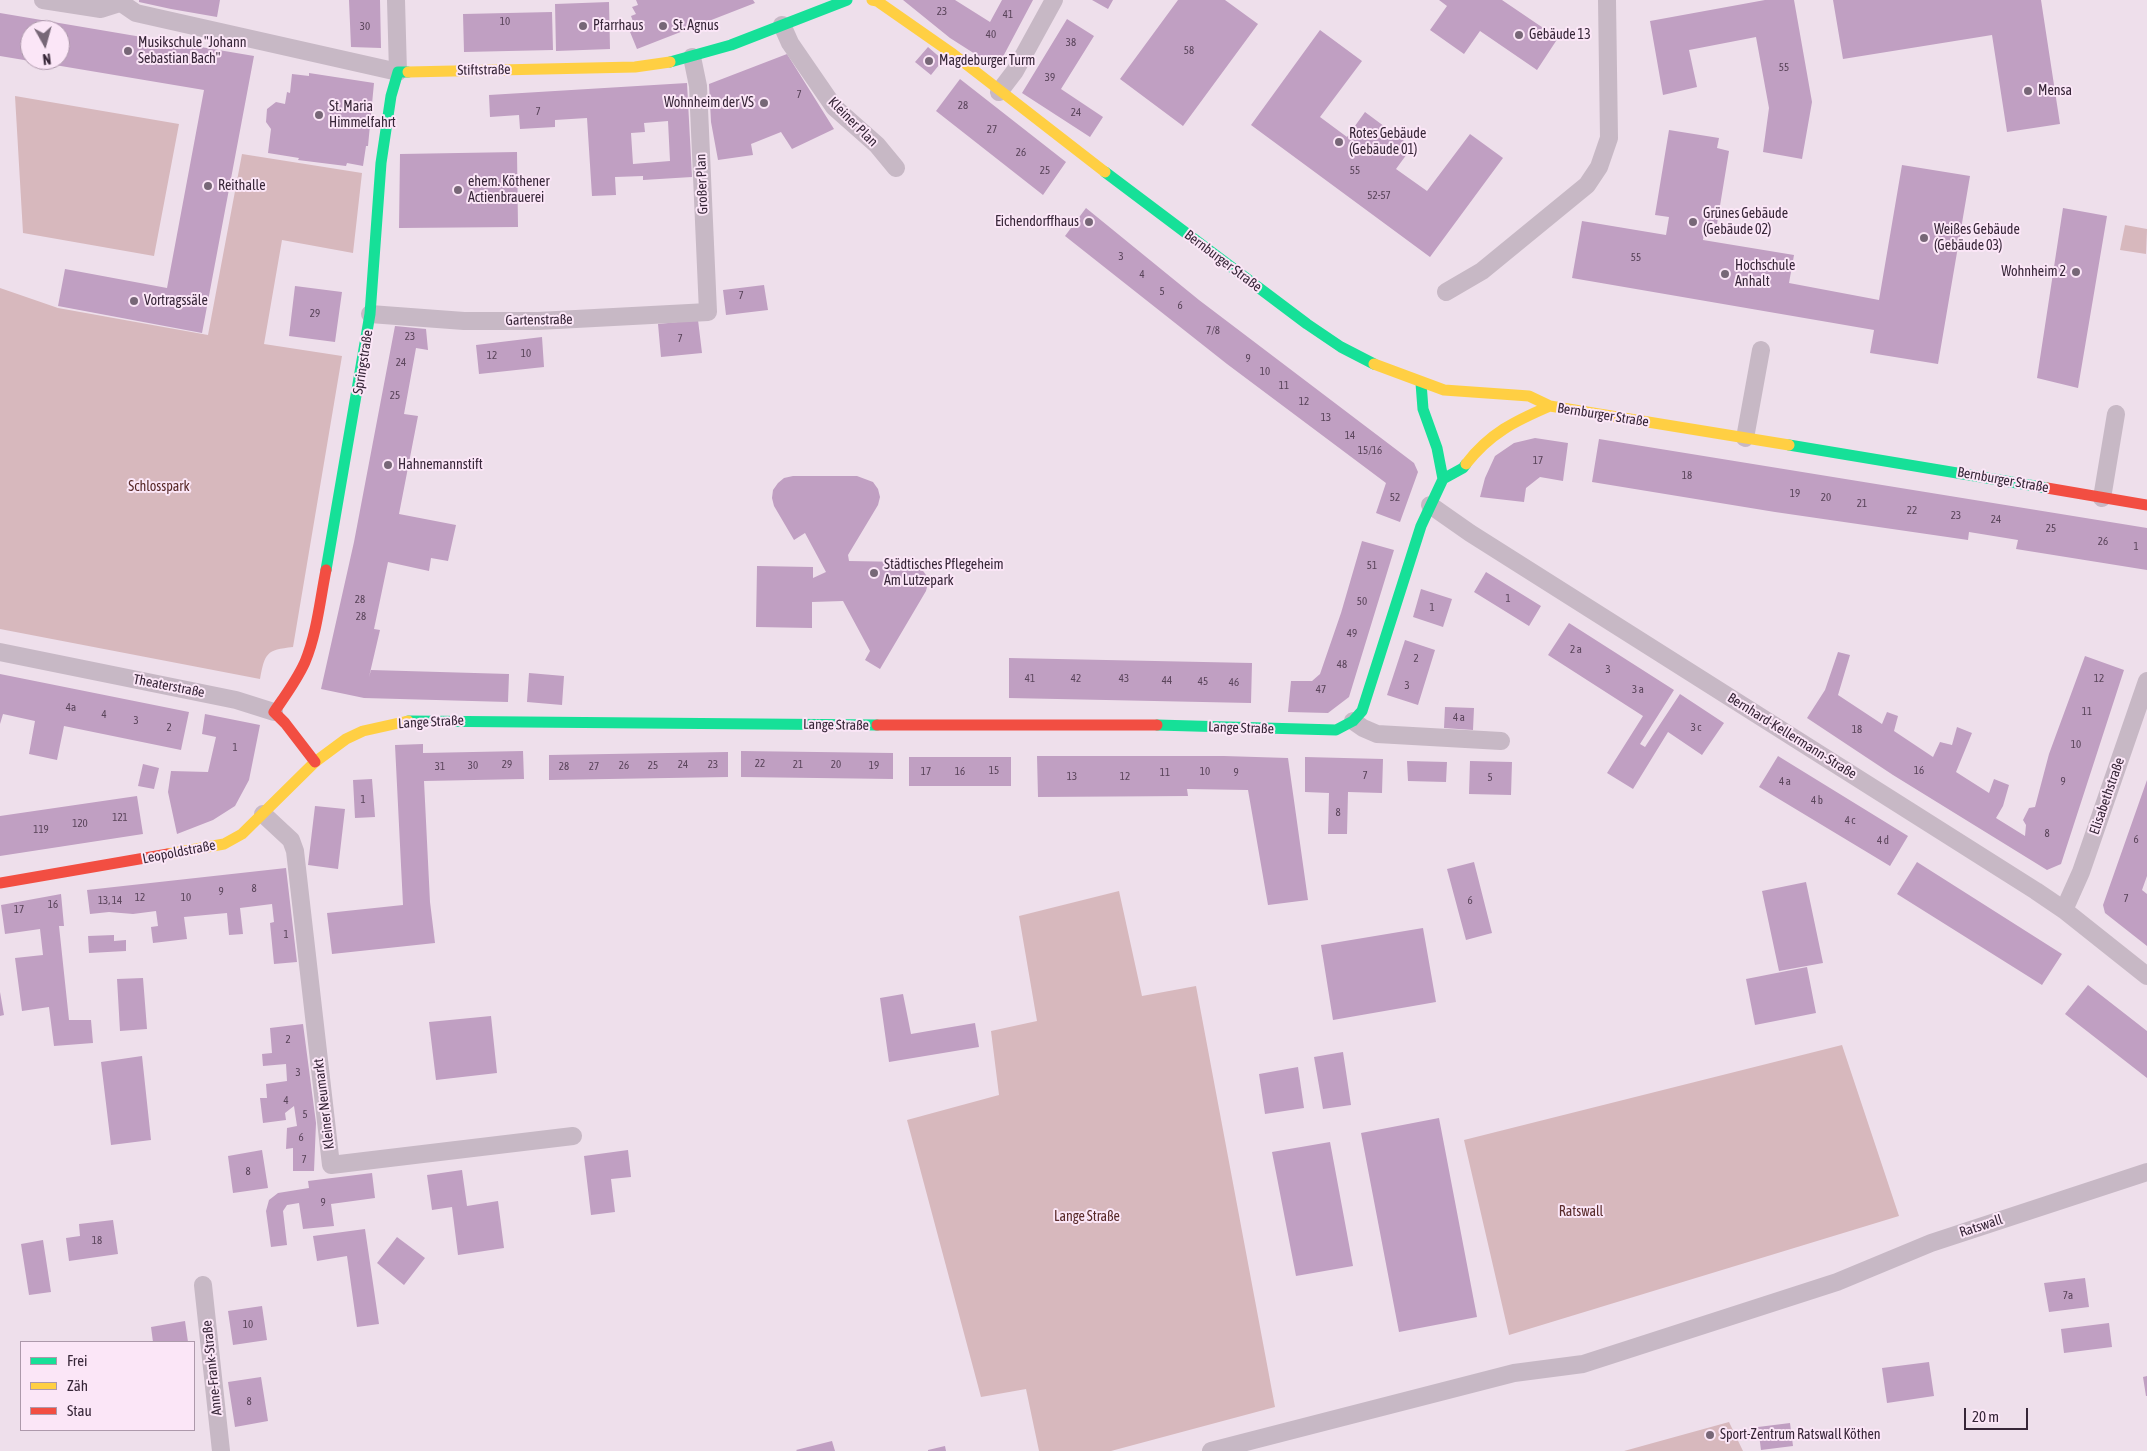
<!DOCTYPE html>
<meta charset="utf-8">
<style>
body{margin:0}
#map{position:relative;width:2147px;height:1451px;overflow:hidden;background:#eedfeb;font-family:"Asap Condensed",sans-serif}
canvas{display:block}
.legend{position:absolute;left:20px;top:1341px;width:175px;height:90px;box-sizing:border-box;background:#fbe6f7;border:1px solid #ad99ab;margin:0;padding:6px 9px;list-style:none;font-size:15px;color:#372638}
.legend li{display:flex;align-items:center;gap:10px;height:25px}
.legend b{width:25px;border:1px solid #ad99ab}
.north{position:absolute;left:20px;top:20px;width:50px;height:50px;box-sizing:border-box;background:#fbe6f7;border:1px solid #ad99ab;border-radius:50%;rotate:173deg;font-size:14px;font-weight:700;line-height:20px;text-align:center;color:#372638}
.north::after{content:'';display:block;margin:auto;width:18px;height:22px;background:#776777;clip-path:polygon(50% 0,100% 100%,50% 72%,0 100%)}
.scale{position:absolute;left:1964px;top:1408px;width:64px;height:22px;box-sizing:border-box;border:2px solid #372638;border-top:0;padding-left:6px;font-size:15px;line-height:18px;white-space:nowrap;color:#372638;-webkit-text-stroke:4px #fbe6f7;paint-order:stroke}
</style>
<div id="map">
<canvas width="2147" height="1451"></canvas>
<ul class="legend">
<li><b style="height:6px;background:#16e098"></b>Frei</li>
<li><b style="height:6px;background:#ffcf43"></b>Zäh</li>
<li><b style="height:6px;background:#f24e42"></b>Stau</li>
</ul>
<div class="north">N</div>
<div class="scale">20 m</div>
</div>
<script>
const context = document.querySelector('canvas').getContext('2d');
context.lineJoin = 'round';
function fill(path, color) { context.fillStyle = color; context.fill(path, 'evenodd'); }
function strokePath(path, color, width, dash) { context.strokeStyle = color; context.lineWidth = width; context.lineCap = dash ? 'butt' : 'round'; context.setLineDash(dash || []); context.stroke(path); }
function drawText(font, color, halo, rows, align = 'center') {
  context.font = font + ' "Asap Condensed",sans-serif'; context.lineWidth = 4; context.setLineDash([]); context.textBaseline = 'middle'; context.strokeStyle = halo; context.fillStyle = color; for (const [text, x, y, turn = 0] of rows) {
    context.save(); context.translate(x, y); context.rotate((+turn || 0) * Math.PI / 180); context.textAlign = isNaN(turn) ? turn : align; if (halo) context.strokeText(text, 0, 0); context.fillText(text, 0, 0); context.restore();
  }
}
fill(new Path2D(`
 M 15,96 L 179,124 L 154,256 L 23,233 Z
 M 242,154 L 362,173 L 353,253 L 282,240 L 264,344 L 342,356 L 293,647 C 266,650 265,653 260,679 L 0,629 L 0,288 L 58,308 L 208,335 Z
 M 2125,225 L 2147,229 L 2146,254 L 2120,250 Z
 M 1119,891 L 1142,996 L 1196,986 L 1275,1407 L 1111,1451 L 1039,1451 L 1026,1389 L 981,1397 L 907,1120 L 999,1095 L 991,1031 L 1037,1021 L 1019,916 Z
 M 1842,1045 L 1899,1216 L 1509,1335 L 1464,1140 Z
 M 1729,1422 L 1743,1451 L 1624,1451 Z`), '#d7b8bd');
fill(new Path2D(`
 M 139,0 L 220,0 L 217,17 L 171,9 L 139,2 Z
 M 349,0 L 380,0 L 381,48 L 351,47 Z
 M 636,0 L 753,0 L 755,3 L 637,49 L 628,27 L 634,24 L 631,16 L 636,14 L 632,7 L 638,5 Z
 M 903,0 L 955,0 L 990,22 L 1002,0 L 1033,0 L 997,68 L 950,38 Z
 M 1092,0 L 1113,0 L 1108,9 Z
 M 1178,0 L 1225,0 L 1258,24 L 1183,126 L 1120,79 Z
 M 1439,0 L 1502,0 L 1558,38 L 1537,70 L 1480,31 L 1464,54 L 1430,30 L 1447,6 Z
 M 1765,0 L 1794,0 L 1812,102 L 1802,159 L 1763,152 L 1769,108 L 1756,37 L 1689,50 L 1697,87 L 1663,95 L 1650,21 Z
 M 1833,0 L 2041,0 L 2060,124 L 2007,132 L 1992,35 L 1843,59 Z
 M 609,2 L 610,49 L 556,51 L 555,4 Z
 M 552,12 L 553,50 L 464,52 L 463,14 Z
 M 0,13 L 254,56 L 202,333 L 58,306 L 65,269 L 167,288 L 204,90 L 31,61 L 60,60 L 60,30 L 30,30 L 30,61 L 0,56 Z
 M 1067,19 L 1094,36 L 1061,89 L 1103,117 L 1090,137 L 1022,93 Z
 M 1320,30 L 1362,61 L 1320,117 L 1347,137 L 1365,112 L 1412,147 L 1396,169 L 1427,191 L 1470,134 L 1503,158 L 1430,257 L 1251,125 Z
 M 928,47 L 943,60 L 931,75 L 915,62 Z
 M 787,54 L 834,129 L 792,149 L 781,132 L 751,144 L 753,155 L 718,160 L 711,122 L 709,84 Z
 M 309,73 L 374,83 L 368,146 L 366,146 L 363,166 L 347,163 L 346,166 L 298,160 L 299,158 L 268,153 L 271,129 L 266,122 L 267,109 L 276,102 L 285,104 L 287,92 L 290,93 L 292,74 L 309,76 Z
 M 960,79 L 1066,162 L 1043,195 L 936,111 Z
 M 687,83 L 692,177 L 643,180 L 643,176 L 615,177 L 616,195 L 592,196 L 587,118 L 555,120 L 555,127 L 520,129 L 519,115 L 490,117 L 489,95 ZM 668,121 L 670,161 L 633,164 L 631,133 L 645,132 L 644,123 Z
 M 1669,130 L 1719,138 L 1717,148 L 1729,151 L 1717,224 L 1706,222 L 1703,240 L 1794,255 L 1789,283 L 1879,300 L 1902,165 L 1970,176 L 1938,364 L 1870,353 L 1874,330 L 1572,278 L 1582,221 L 1666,235 L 1669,217 L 1655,215 Z
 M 517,152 L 518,227 L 399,228 L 400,154 Z
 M 1086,208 L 1199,300 L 1414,463 L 1418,472 L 1400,522 L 1376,513 L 1386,483 L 1227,364 L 1065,236 Z
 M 2063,208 L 2107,216 L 2078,388 L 2037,378 Z
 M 764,285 L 768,310 L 726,315 L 723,290 Z
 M 295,286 L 342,292 L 335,342 L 289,336 Z
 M 698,320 L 702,353 L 661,357 L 658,324 Z
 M 395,326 L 426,329 L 428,350 L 416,348 L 404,414 L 418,416 L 399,514 L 456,525 L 448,561 L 431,558 L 429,571 L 388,562 L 374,629 L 380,630 L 369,677 L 371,670 L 509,674 L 508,702 L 364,698 L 321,689 L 354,542 Z
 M 542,337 L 544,367 L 479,374 L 476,345 Z
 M 1535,438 L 1568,443 L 1563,481 L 1540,477 L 1526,488 L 1524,502 L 1480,497 L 1485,478 L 1495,456 L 1514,443 Z
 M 1599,439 L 2147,528 L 2147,570 L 2016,549 L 2018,540 L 1969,532 L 1968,540 L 1775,512 L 1592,482 Z
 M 793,476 L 857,476 L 873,482 L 878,489 L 880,497 L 878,505 L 848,555 L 849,561 L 906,562 L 921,568 L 926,575 L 928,583 L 926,591 L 880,669 L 865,660 L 870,651 L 843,601 L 812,602 L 812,628 L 756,627 L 757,566 L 813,567 L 813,578 L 826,572 L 805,533 L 794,540 L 774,506 L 772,498 L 773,490 L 778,483 L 784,478 Z
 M 1362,541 L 1394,550 L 1349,697 L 1328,713 L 1288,712 L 1291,681 L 1312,681 L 1320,674 L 1341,613 Z
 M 1486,572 L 1541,606 L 1529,626 L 1474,592 Z
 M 1421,589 L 1452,599 L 1443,627 L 1413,617 Z
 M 1569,623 L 1674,690 L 1640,744 L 1645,747 L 1680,694 L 1724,723 L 1702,755 L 1668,732 L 1633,789 L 1607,773 L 1643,716 L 1548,655 Z
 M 1405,640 L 1435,650 L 1418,705 L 1387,695 Z
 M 1838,652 L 1850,655 L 1838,695 L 1882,724 L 1887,712 L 1898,716 L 1894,731 L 1933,757 L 1940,742 L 1952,745 L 1957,727 L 1972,733 L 1956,772 L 1989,793 L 1994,779 L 2009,785 L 2003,806 L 1996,818 L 2025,836 L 2026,825 L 2023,820 L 2029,808 L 2035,807 L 2049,754 L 2085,656 L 2124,670 L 2061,864 L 2047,870 L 1893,775 L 1807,718 L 1825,690 Z
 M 1009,658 L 1252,663 L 1251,703 L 1009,698 Z
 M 529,673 L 564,676 L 562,705 L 527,702 Z
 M 0,674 L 189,712 L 181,750 L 64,726 L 57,760 L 29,754 L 35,721 L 3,714 L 0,724 Z
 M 1445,707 L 1474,708 L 1473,730 L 1444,728 Z
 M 205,714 L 260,725 L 249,780 L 235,806 L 213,820 L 177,834 L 168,792 L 171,771 L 208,772 L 216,737 L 202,734 Z
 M 423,744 L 423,753 L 523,751 L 524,779 L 424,781 L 430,902 L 435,943 L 332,954 L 327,913 L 403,905 L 395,745 Z
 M 741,751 L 893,753 L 893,779 L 741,777 Z
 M 728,752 L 728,777 L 549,780 L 549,755 Z
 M 1037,756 L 1224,756 L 1288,758 L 1308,900 L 1268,905 L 1248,790 L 1187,789 L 1188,796 L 1038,797 Z
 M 1778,756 L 1908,836 L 1890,866 L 1759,787 Z
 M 909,757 L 1011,757 L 1011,786 L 909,786 Z
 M 1305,757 L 1383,759 L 1382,793 L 1348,792 L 1347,834 L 1328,834 L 1329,793 L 1305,792 Z
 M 1407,761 L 1447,762 L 1446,782 L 1408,781 Z
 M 1470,761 L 1512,762 L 1511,795 L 1469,794 Z
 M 143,764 L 159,768 L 154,789 L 138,786 Z
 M 372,779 L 375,817 L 355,818 L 353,780 Z
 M 2147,780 L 2147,876 L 2142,890 L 2147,894 L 2147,946 L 2105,913 L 2103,905 Z
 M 137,796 L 143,834 L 0,856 L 0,816 Z
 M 315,806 L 345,809 L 338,869 L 308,865 Z
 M 1474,862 L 1492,933 L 1466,940 L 1447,869 Z
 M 1917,862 L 2062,954 L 2042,985 L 1897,894 Z
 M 286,868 L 297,962 L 274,964 L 270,923 L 274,922 L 272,904 L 240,908 L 243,934 L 229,935 L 227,913 L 184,917 L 187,939 L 153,943 L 151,927 L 158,926 L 156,911 L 133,914 L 109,912 L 90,914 L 87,890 Z
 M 1806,882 L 1823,963 L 1779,971 L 1762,891 Z
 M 61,894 L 64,926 L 59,926 L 69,1020 L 91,1020 L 93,1043 L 54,1046 L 49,1007 L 22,1011 L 15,958 L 43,955 L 40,929 L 5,934 L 1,905 Z
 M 1423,928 L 1436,1002 L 1333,1020 L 1321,945 Z
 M 114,935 L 114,941 L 126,940 L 126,951 L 89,953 L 88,936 Z
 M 1807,967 L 1816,1013 L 1755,1025 L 1746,979 Z
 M 143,978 L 147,1029 L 120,1031 L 117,979 Z
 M 2088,985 L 2147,1031 L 2147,1078 L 2065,1014 Z
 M 0,992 L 4,1015 L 0,1016 Z
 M 903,994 L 911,1034 L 975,1023 L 979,1047 L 889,1062 L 880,998 Z
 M 491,1016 L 497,1073 L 436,1080 L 429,1022 Z
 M 303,1024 L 316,1123 L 314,1171 L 293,1171 L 293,1148 L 286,1149 L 287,1128 L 297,1126 L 294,1106 L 285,1113 L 286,1120 L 263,1123 L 260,1098 L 267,1098 L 266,1084 L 287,1081 L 286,1064 L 263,1066 L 262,1054 L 272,1053 L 270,1028 Z
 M 1343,1052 L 1351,1105 L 1323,1109 L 1314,1057 Z
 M 142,1056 L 151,1140 L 111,1145 L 101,1062 Z
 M 1298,1067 L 1304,1108 L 1265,1114 L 1259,1074 Z
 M 1439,1118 L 1477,1317 L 1399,1332 L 1361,1133 Z
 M 1330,1142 L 1353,1266 L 1296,1276 L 1272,1152 Z
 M 262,1150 L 268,1188 L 233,1193 L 228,1156 Z
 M 628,1150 L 631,1177 L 611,1179 L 615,1212 L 591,1215 L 584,1156 Z
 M 462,1170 L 467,1206 L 498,1201 L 504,1248 L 458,1255 L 452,1207 L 432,1210 L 427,1175 Z
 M 372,1173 L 375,1198 L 331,1204 L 334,1226 L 303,1229 L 299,1203 L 287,1205 L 283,1211 L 287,1245 L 271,1247 L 266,1211 L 269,1200 L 278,1193 L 309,1188 L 308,1181 Z
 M 113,1220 L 118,1254 L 69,1261 L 66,1238 L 80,1236 L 79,1224 Z
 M 365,1229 L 379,1324 L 357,1327 L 347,1256 L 317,1261 L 313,1236 Z
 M 397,1237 L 425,1258 L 404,1285 L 377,1263 Z
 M 43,1240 L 51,1292 L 29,1295 L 21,1244 Z
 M 2085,1278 L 2089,1307 L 2049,1312 L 2044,1283 Z
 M 262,1306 L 267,1340 L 233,1345 L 228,1311 Z
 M 185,1321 L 188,1342 L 153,1342 L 151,1327 Z
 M 2109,1323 L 2112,1347 L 2064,1353 L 2061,1329 Z
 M 1929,1362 L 1934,1396 L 1887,1403 L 1882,1368 Z
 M 2147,1376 L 2147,1396 L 2146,1396 L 2143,1377 Z
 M 261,1377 L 268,1421 L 235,1427 L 228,1382 Z
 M 1790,1423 L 1793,1446 L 1761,1450 L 1758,1427 Z
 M 832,1441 L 835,1451 L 797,1451 L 796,1450 Z
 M 945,1446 L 946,1451 L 928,1451 L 928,1450 Z`), '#c09fc2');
strokePath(new Path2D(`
 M 43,0 L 101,9 L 120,3
 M 117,0 L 136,13 L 398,72 L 396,0
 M 782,25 L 790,43 L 834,107 L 877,145 L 896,168
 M 999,92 L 1015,71 L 1054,0
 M 1446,292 L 1482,271 L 1587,185 L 1599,167 L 1609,138 L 1607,0
 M 370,314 L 464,321 L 538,321 L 708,312 L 698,86 L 692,57
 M 1745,438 L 1761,350
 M 2102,498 L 2116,414
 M 1430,505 L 1470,533 L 2036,891 L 2064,910 L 2147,976
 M 0,652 L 236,700 L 274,712
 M 1353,721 L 1363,728 L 1377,734 L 1501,741
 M 263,814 L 291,840 L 295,851 L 331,1165 L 573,1136
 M 2064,910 L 2081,872 L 2147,681
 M 203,1285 L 221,1451
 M 1211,1451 L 1514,1373 L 1583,1364 L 1837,1282 L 1931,1243 L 2147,1172`), '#c7b8c5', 18);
strokePath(new Path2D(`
 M 670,62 L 731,45 L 847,0
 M 1105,172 L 1307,324 L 1341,347 L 1374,364
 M 1421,383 L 1423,409 L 1437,448 L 1443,479
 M 1789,445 L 2047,488
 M 326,570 L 370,314 L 381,163 L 391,96 L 398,72 L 408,72
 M 408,721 L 877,725
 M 1157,725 L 1336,730 L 1353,721 L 1362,711 L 1421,526 L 1443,479 L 1463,468 L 1466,464`), '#16e098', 11);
strokePath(new Path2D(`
 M 872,0 L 877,1 L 953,54 L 1105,172
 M 408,72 L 635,67 L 670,62
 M 1374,364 L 1444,390 L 1529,396 L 1550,406 L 1789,445
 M 1466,464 C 1490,433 1515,421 1550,406
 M 168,854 L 224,844 L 242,834 L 315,762 L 346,739 L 363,731 L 408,721`), '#ffcf43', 11);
strokePath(new Path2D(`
 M 2047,488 L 2147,505
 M 877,725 L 1157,725
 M 315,762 L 285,723 L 274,712 C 285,696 297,680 305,662 C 317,633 320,600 326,570
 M 0,883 L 168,854`), '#f24e42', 11);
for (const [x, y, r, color] of [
 [583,26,5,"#776777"],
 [663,26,5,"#776777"],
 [1519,35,5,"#776777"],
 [128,51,5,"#776777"],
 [929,61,5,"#776777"],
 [2028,91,5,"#776777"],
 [764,103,5,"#776777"],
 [319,115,5,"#776777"],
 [1339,142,5,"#776777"],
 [208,186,5,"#776777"],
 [458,190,5,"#776777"],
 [1089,222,5,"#776777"],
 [1693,222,5,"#776777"],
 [1924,238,5,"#776777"],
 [2076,272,5,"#776777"],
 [1725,274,5,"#776777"],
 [134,301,5,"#776777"],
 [388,465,5,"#776777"],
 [874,573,5,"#776777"],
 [1710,1435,5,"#776777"]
]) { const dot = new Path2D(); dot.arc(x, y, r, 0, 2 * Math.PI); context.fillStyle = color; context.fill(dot); strokePath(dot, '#fbe6f7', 2); }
drawText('11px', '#59445a', null, [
 ["23",942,12],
 ["41",1008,15],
 ["10",505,22],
 ["30",365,27],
 ["40",991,35],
 ["38",1071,43],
 ["58",1189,51],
 ["55",1784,68],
 ["39",1050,78],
 ["7",799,95],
 ["28",963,106],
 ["7",538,112],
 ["24",1076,113],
 ["27",992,130],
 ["26",1021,153],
 ["25",1045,171],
 ["55",1355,171],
 ["52-57",1379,196],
 ["3",1121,257],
 ["55",1636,258],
 ["4",1142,275],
 ["5",1162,292],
 ["7",741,296],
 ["6",1180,306],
 ["29",315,314],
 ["7/8",1213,331],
 ["23",410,337],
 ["7",680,339],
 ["10",526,354],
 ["12",492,356],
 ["9",1248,359],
 ["24",401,363],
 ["10",1265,372],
 ["11",1284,386],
 ["25",395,396],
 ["12",1304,402],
 ["13",1326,418],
 ["14",1350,436],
 ["15/16",1370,451],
 ["17",1538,461],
 ["18",1687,476],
 ["19",1795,494],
 ["52",1395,498],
 ["20",1826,498],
 ["21",1862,504],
 ["22",1912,511],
 ["23",1956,516],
 ["24",1996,520],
 ["25",2051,529],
 ["26",2103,542],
 ["1",2136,547],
 ["51",1372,566],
 ["1",1508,599],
 ["28",360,600],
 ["50",1362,602],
 ["1",1432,608],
 ["28",361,617],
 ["49",1352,634],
 ["2 a",1576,650],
 ["2",1416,659],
 ["48",1342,665],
 ["3",1608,670],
 ["41",1030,679],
 ["42",1076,679],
 ["43",1124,679],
 ["12",2099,679],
 ["44",1167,681],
 ["45",1203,682],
 ["46",1234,683],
 ["3",1407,686],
 ["47",1321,690],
 ["3 a",1638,690],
 ["4a",71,708],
 ["11",2087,712],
 ["4",104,715],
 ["4 a",1459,718],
 ["3",136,721],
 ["2",169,728],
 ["3 c",1696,728],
 ["18",1857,730],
 ["10",2076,745],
 ["1",235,748],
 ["22",760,764],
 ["29",507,765],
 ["24",683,765],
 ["23",713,765],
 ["21",798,765],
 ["20",836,765],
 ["30",473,766],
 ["26",624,766],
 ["25",653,766],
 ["19",874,766],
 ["31",440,767],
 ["28",564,767],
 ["27",594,767],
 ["15",994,771],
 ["16",1919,771],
 ["17",926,772],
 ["16",960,772],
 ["10",1205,772],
 ["11",1165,773],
 ["9",1236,773],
 ["7",1365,776],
 ["13",1072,777],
 ["12",1125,777],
 ["5",1490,778],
 ["4 a",1785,782],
 ["9",2063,782],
 ["1",363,800],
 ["4 b",1817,801],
 ["8",1338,813],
 ["121",120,818],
 ["4 c",1850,821],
 ["120",80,824],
 ["119",41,830],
 ["8",2047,834],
 ["6",2136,840],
 ["4 d",1883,841],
 ["8",254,889],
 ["9",221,892],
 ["12",140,898],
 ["10",186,898],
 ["7",2126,899],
 ["13, 14",110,901],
 ["6",1470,901],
 ["16",53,905],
 ["17",19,910],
 ["1",286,935],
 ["2",288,1040],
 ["3",298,1073],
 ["4",286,1101],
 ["5",305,1115],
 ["6",301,1138],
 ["7",304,1160],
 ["8",248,1172],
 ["9",323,1203],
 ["18",97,1241],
 ["7a",2068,1296],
 ["10",248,1325],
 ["8",249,1402]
]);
drawText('14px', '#372638', '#fbe6f7', [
 ["Pfarrhaus",593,26],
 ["St. Agnus",673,26],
 ["Gebäude 13",1529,35],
 ["Musikschule \"Johann",138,43],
 ["Sebastian Bach\"",138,59],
 ["Magdeburger Turm",939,61],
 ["Mensa",2038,91],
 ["Wohnheim der VS",754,103,"right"],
 ["St. Maria",329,107],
 ["Himmelfahrt",329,123],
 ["Rotes Gebäude",1349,134],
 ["(Gebäude 01)",1349,150],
 ["ehem. Köthener",468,182],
 ["Actienbrauerei",468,198],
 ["Reithalle",218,186],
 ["Grünes Gebäude",1703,214],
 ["(Gebäude 02)",1703,230],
 ["Eichendorffhaus",1079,222,"right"],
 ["Weißes Gebäude",1934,230],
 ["(Gebäude 03)",1934,246],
 ["Hochschule",1735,266],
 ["Anhalt",1735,282],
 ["Wohnheim 2",2066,272,"right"],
 ["Vortragssäle",144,301],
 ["Hahnemannstift",398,465],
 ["Städtisches Pflegeheim",884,565],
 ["Am Lutzepark",884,581],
 ["Sport-Zentrum Ratswall Köthen",1720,1435]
], 'left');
drawText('14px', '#372638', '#fbe6f7', [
 ["Stiftstraße",484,70,-1],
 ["Kleiner Plan",853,122,45],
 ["Großer Plan",702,184,-92],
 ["Bernburger Straße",1223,261,37],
 ["Gartenstraße",539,320,-1],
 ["Springstraße",363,362,-81],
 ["Bernburger Straße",1603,415,9],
 ["Bernburger Straße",2003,480,10],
 ["Theaterstraße",169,686,11],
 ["Lange Straße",431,722,-3],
 ["Lange Straße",836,725,1],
 ["Lange Straße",1241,728,2],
 ["Bernhard-Kellermann-Straße",1792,736,32],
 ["Elisabethstraße",2107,796,-71],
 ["Leopoldstraße",179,852,-11],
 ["Kleiner Neumarkt",324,1104,-97],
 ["Ratswall",1981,1226,-18],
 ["Anne-Frank-Straße",212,1368,-96]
]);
drawText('14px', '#582928', '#fbe6f7', [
 ["Schlosspark",159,487],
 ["Ratswall",1581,1212],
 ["Lange Straße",1087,1217]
]);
</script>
